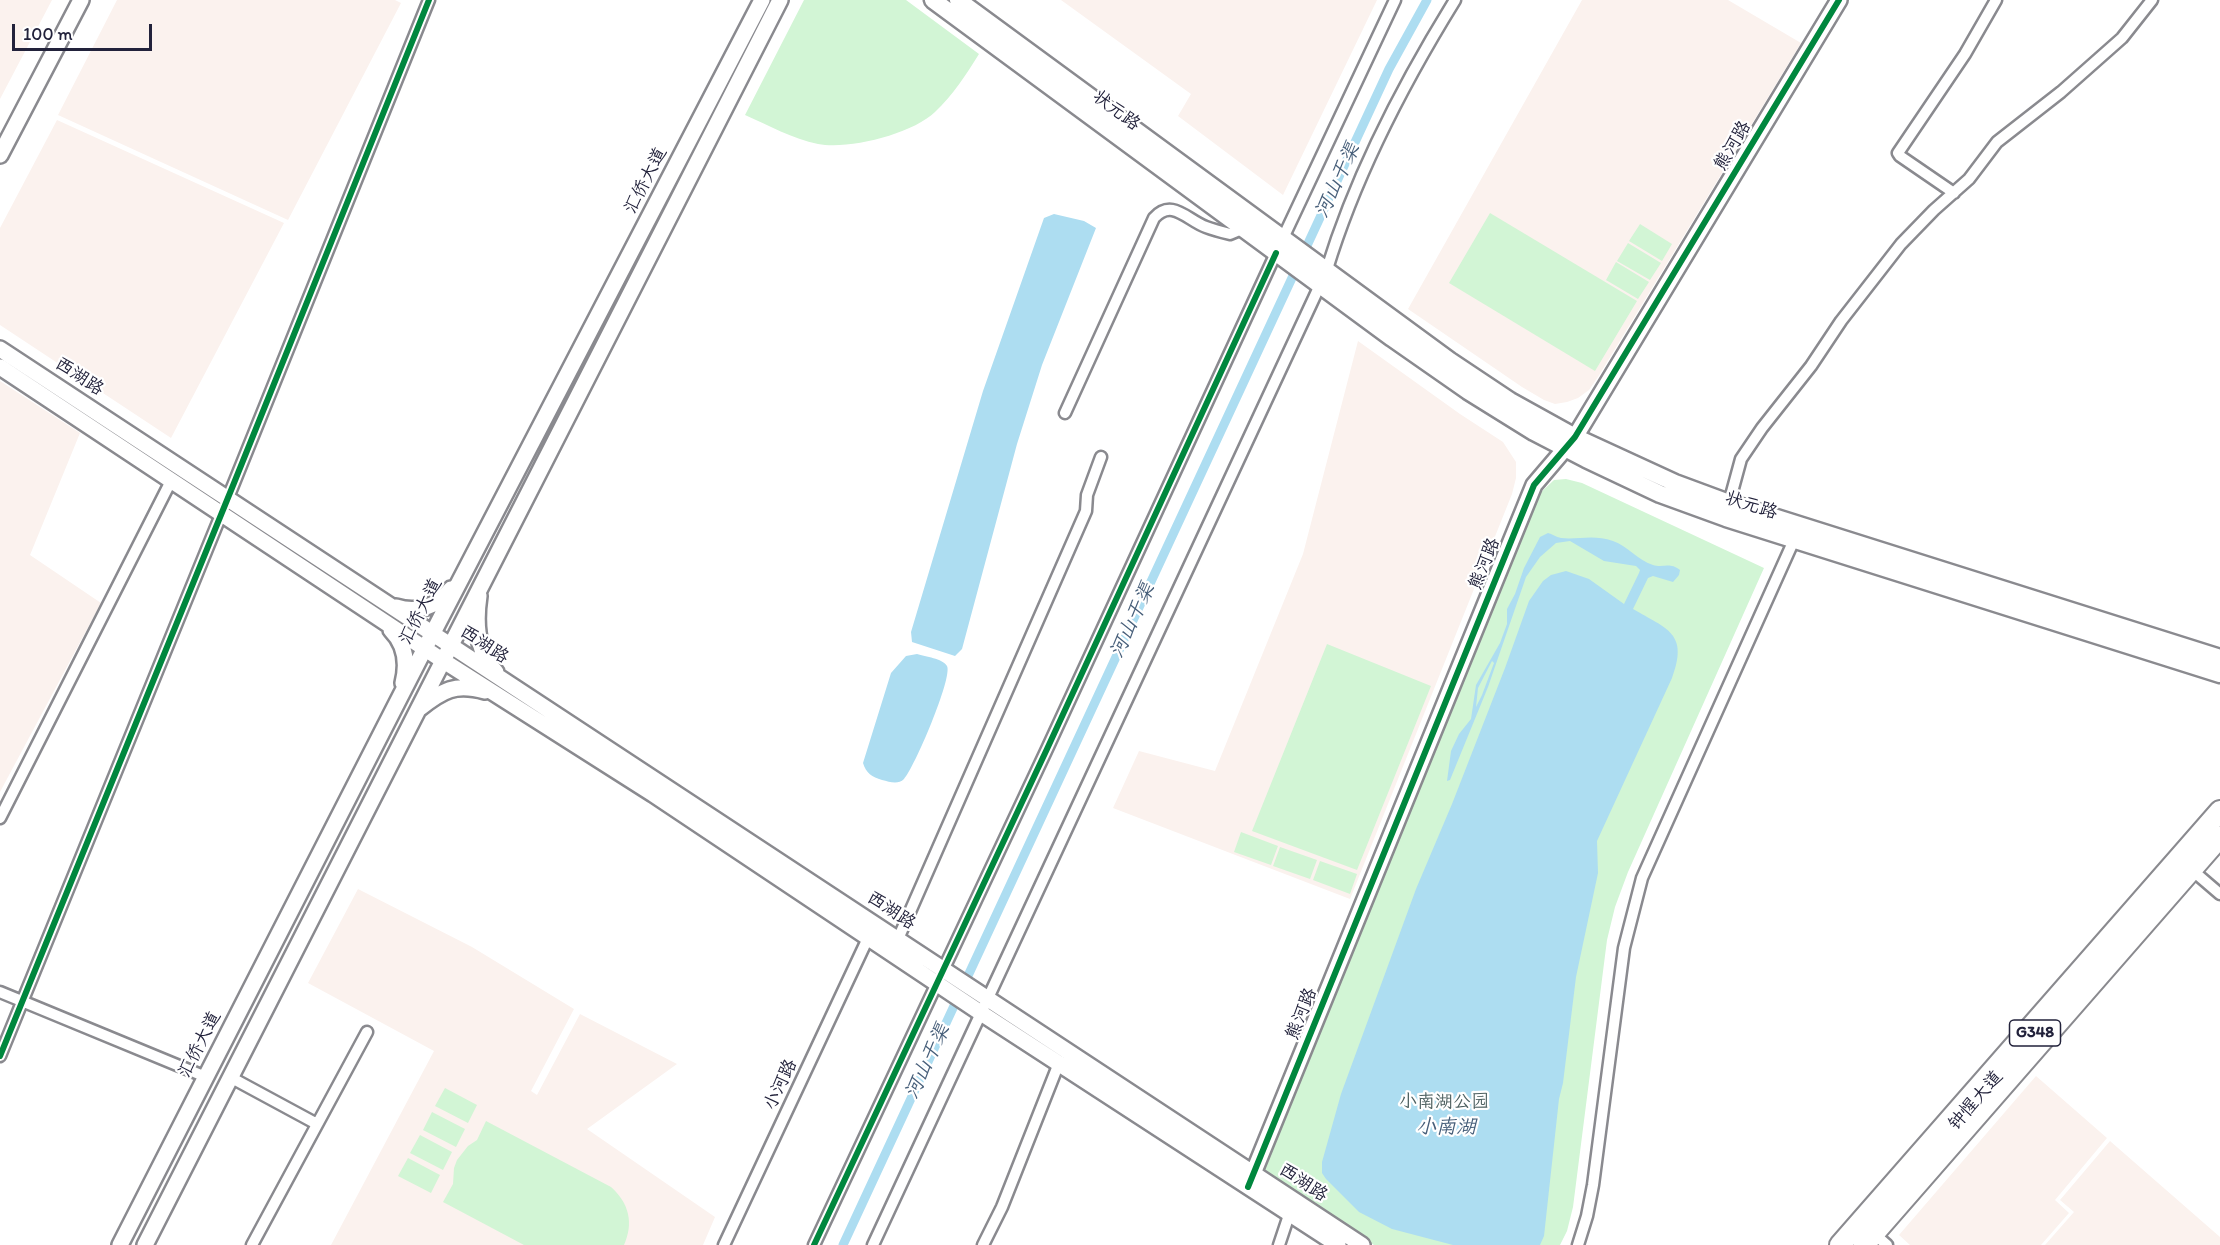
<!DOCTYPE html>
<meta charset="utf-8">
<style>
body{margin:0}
#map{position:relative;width:2220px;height:1245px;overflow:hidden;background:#fff;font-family:Itim,sans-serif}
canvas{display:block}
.scale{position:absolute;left:12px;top:24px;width:140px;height:27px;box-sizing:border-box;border:3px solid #22223b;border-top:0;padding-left:8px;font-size:18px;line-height:21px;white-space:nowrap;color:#22223b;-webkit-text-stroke:4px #fff;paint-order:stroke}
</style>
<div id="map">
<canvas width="2220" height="1245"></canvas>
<div class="scale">100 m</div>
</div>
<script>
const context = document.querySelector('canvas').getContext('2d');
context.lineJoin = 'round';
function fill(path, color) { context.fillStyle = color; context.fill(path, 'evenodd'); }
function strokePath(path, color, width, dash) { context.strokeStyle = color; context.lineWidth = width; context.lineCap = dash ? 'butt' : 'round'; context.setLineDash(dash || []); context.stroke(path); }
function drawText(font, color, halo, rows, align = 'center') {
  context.font = font + ' Itim,"LXGW WenKai TC",sans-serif'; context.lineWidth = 4.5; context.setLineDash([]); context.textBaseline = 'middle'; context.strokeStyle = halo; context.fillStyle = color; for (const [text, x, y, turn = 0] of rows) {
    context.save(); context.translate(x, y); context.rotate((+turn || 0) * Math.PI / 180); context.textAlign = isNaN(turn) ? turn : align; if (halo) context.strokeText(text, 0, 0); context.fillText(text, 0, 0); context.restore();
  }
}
fill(new Path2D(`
 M 0,0 L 52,0 L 0,99 Z
 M 117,0 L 395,0 L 401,3 L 288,220 L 58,115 Z
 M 1061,0 L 1377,0 L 1283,195 L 1178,116 L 1191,94 Z
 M 1582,0 L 1728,0 L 1801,43 L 1598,377 L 1589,390 L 1578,398 L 1567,402 L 1555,404 L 1544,400 L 1522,387 L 1408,309 Z
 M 57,120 L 284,223 L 171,438 L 0,325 L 0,228 Z
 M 1358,341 L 1460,414 L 1503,442 L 1516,462 L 1516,478 L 1512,494 L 1350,899 L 1113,808 L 1139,751 L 1215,771 L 1303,554 Z
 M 0,381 L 80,433 L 30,555 L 101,603 L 0,792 Z
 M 358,889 L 472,947 L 574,1009 L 531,1091 L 537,1095 L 580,1014 L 677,1064 L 587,1129 L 715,1217 L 703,1245 L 331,1245 L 434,1051 L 308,983 Z
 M 2036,1076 L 2107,1138 L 2055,1200 L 2069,1213 L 2041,1245 L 1910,1245 L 1899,1235 Z
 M 2110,1141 L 2220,1237 L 2220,1245 L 2045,1245 L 2074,1212 L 2060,1200 Z`), '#fbf2ee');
fill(new Path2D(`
 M 804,0 L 906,0 L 979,54 C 966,75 953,95 935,112 C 912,134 849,150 818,144 C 793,139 768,125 745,115 Z
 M 1490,213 L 1637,301 L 1595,371 L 1449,283 Z
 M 1640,224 L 1672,244 L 1662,261 L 1629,241 Z
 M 1628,243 L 1661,263 L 1650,280 L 1617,261 Z
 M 1616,262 L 1649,282 L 1638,299 L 1606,280 Z
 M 1566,479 L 1582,483 L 1764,568 L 1628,872 L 1615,907 L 1607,940 L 1573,1207 L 1567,1231 L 1560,1245 L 1374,1245 L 1263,1172 L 1538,495 L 1554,480 Z
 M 1327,644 L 1431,686 L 1357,870 L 1252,831 Z
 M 1241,832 L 1278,846 L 1271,865 L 1234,852 Z
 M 1280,847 L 1317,860 L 1310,879 L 1273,866 Z
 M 1320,861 L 1357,874 L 1350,894 L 1313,880 Z
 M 445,1088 L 477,1105 L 468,1123 L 435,1106 Z
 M 432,1112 L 465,1129 L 456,1147 L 423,1130 Z
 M 486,1121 L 611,1187 C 629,1203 634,1223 624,1245 L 524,1245 L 443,1202 L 453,1184 L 454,1168 L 457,1160 L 468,1146 L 477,1140 Z
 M 420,1135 L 452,1152 L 443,1170 L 410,1153 Z
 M 408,1158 L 440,1175 L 431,1193 L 398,1176 Z`), '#d2f5d5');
fill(new Path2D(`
 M 1054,214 L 1084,221 L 1096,228 L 1042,365 L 1017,444 L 962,649 L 955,656 L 912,642 L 911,632 L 983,391 L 1044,218 Z
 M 1548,533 C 1552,534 1556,537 1561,538 C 1578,540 1593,534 1613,541 C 1628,546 1637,560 1653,565 C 1663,568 1670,562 1680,570 L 1679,575 L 1673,582 L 1653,576 L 1648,578 L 1633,609 C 1667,629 1689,633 1672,678 L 1597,841 L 1598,873 L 1576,977 L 1563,1083 L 1559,1099 L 1544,1236 L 1540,1245 L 1453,1245 L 1392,1229 L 1359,1212 L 1326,1179 L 1322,1173 L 1322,1162 L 1341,1094 L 1416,889 L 1452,804 L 1505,668 L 1529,601 L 1543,581 L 1551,575 L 1566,571 L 1589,579 L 1624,604 L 1639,573 L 1640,570 L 1636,566 L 1604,561 L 1570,541 L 1556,543 L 1540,557 L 1526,577 L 1488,687 L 1450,780 L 1447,781 L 1451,751 L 1459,734 L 1471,719 L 1476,685 L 1500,643 L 1507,624 L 1507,609 L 1515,594 L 1524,568 L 1540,537 ZM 1492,661 L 1494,663 L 1482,695 L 1476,707 L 1478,688 Z
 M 917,654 C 926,657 942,658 947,666 C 953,677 914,769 904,779 C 898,785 890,782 882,780 C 872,777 866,773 863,763 L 891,673 L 906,656 Z`), '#adddf1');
strokePath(new Path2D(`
 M 843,1245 L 1389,69 L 1427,0`), '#adddf1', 9);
const street = new Path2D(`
 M 1954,193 L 1900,156 L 1898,153 L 1965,54 L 1996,0
 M 1283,238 L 1395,0
 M 1327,269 C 1356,174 1403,84 1455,0
 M 1065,413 L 1154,218 C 1172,198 1187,220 1206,227 C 1214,230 1222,232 1230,234 L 1242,229
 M 1729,503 L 1741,459 L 1762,428 L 1811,366 L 1841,321 L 1901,244 L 1934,210 L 1969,179 L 1997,142 L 2061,92 L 2122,38 L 2152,0
 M 0,818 L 172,479
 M 2199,876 L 2220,894
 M 898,939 L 1086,511 L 1087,495 L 1101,457
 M 0,992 L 206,1077
 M 0,1056 L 234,483 L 429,0
 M 230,1077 L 317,1124
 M 1871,1231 L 1887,1245
 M 252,1245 L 367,1032
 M 724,1245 L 868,938
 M 814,1245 L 1047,749 L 1276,253
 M 873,1245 L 1320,285
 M 983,1245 L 1002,1207 L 1059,1063
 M 1279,1245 L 1291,1209
 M 1578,1245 L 1587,1216 L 1593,1185 L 1624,948 L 1642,878 L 1794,540`);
const secondary = new Path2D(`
 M 0,155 L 81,0
 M 0,349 L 1362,1245
 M 0,367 L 442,660 L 653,794 L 981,1013 L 1338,1245
 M 479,596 C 475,623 476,652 496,672
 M 396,607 C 418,614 437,606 451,589
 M 391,630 C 406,645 408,663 403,683
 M 420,708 C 443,690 455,683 485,691
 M 1250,1181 L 1534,485 L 1575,437 L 1839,0
 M 120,1245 L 425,648 L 762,0
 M 145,1245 L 780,0`);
const primary = new Path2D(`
 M 933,0 L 1392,338 L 1468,391 L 1534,432 L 1586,459 L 1660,494 L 1726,518 L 2220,674
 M 958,0 L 1450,361 L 1510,401 L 1575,437 L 1675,483 L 1729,503 L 2220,658`);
const highway = new Path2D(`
 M 1840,1245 L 2220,811
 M 1864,1245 L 2220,837`);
strokePath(street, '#8a8a8f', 15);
strokePath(secondary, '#8a8a8f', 20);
strokePath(primary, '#8a8a8f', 21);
strokePath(highway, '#8a8a8f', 24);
strokePath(street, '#fff', 10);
strokePath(secondary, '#fff', 15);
strokePath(primary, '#fff', 16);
strokePath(highway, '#fff', 20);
strokePath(new Path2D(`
 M 0,1056 L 234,483 L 429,0
 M 1248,1187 L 1534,485 L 1575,437 L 1839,0
 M 814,1245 L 1047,749 L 1276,253`), '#00873e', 6);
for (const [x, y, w] of [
 [2035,1033,51]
]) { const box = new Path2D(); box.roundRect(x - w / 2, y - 13, w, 26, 4.5); context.fillStyle = '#fff'; context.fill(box); strokePath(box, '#22223b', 1.5); }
drawText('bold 16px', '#22223b', null, [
 ["G348",2035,1033]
]);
drawText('18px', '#22223b', '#fff', [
 ["状元路",1116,111,37],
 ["熊河路",1733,146,-59],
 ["汇侨大道",646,181,-63],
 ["西湖路",79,377,33],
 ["状元路",1751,506,18],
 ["熊河路",1485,564,-68],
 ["汇侨大道",421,612,-63],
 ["西湖路",484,645,33],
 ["西湖路",891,911,33],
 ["熊河路",1302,1014,-68],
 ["汇侨大道",200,1045,-63],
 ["小河路",781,1085,-65],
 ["钟惺大道",1976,1101,-49],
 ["西湖路",1303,1183,33]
]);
drawText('18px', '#4c5f5f', '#fff', [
 ["小南湖公园",1444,1102]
]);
drawText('italic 20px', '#465e79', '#fff', [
 ["河山干渠",1338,181,-65],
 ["河山干渠",1133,621,-65],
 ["河山干渠",928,1062,-65],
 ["小南湖",1446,1128]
]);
</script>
